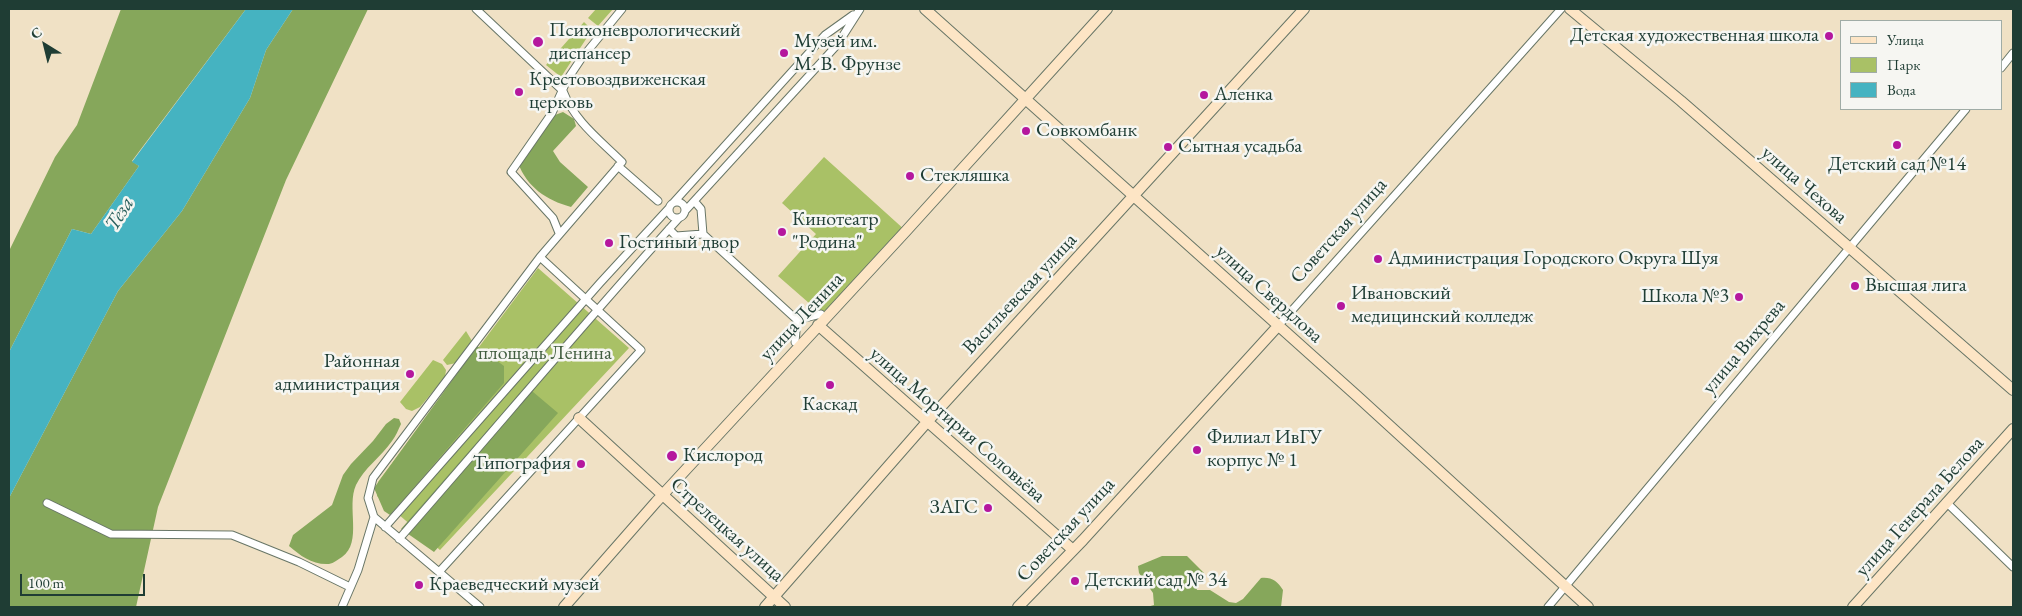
<!DOCTYPE html>
<meta charset="utf-8">
<style>
body{margin:0}
#map{position:relative;width:2022px;height:616px;overflow:hidden;background:#f0e1c5;font-family:"EB Garamond",serif}
canvas{display:block}
.frame{position:absolute;inset:0;border:10px solid #1f3d34;pointer-events:none}
.legend{position:absolute;left:1840px;top:20px;width:162px;height:90px;box-sizing:border-box;background:#f6f6f2;border:1px solid #a0aca6;margin:0;padding:6px 9px;list-style:none;font-size:15px;color:#1f3d34}
.legend li{display:flex;align-items:center;gap:10px;height:25px}
.legend b{width:25px;border:1px solid #a0aca6}
.north{position:absolute;left:20px;top:20px;width:50px;height:50px;-webkit-text-stroke:4px #f6f6f2;paint-order:stroke;rotate:324deg;font-size:14px;font-weight:700;line-height:20px;text-align:center;color:#1f3d34}
.north::after{content:'';display:block;margin:auto;width:18px;height:22px;background:#1f3d34;clip-path:polygon(50% 0,100% 100%,50% 72%,0 100%)}
.scale{position:absolute;left:20px;top:574px;width:125px;height:22px;box-sizing:border-box;border:2px solid #1f3d34;border-top:0;padding-left:6px;font-size:15px;line-height:18px;white-space:nowrap;color:#1f3d34;-webkit-text-stroke:4px #f6f6f2;paint-order:stroke}
</style>
<div id="map">
<canvas width="2022" height="616"></canvas>
<div class="frame"></div>
<ul class="legend">
<li><b style="height:6px;background:#fde5c5"></b>Улица</li>
<li><b style="height:14px;background:#a9c166"></b>Парк</li>
<li><b style="height:14px;background:#45b3c1"></b>Вода</li>
</ul>
<div class="north">С</div>
<div class="scale">100 m</div>
</div>
<script>
const context = document.querySelector('canvas').getContext('2d');
context.lineJoin = 'round';
function fill(path, color) { context.fillStyle = color; context.fill(path, 'evenodd'); }
function strokePath(path, color, width, dash) { context.strokeStyle = color; context.lineWidth = width; context.lineCap = dash ? 'butt' : 'round'; context.setLineDash(dash || []); context.stroke(path); }
function drawText(font, color, halo, rows, align = 'center') {
  context.font = font + ' "EB Garamond",serif'; context.lineWidth = 5; context.setLineDash([]); context.textBaseline = 'middle'; context.strokeStyle = halo; context.fillStyle = color; for (const [text, x, y, turn = 0] of rows) {
    context.save(); context.translate(x, y); context.rotate((+turn || 0) * Math.PI / 180); context.textAlign = isNaN(turn) ? turn : align; if (halo) context.strokeText(text, 0, 0); context.fillText(text, 0, 0); context.restore();
  }
}
fill(new Path2D(`
 M 596,9 L 613,9 L 598,26 L 588,18 Z
 M 584,22 L 592,30 L 561,77 L 546,65 Z
 M 824,157 L 906,231 L 825,317 L 778,276 L 816,234 L 782,203 Z
 M 538,268 L 629,348 L 440,550 L 377,496 L 378,482 Z
 M 466,331 L 472,341 L 456,363 L 447,365 L 443,360 Z
 M 433,360 L 442,364 L 446,370 L 445,377 L 420,407 L 412,411 L 406,409 L 400,402 Z`), '#a9c166');
fill(new Path2D(`
 M 121,9 L 246,9 L 132,161 L 139,166 L 91,234 L 72,229 L 9,352 L 9,251 L 55,157 L 77,125 Z
 M 293,9 L 368,9 L 286,180 L 158,507 L 136,607 L 9,607 L 9,498 L 118,291 L 182,211 L 250,98 L 266,50 Z
 M 563,112 L 574,119 L 576,126 L 553,151 L 560,162 L 588,187 L 571,207 C 546,200 527,187 518,163 L 555,115 Z
 M 477,346 L 504,366 L 504,383 L 390,515 L 384,511 L 374,488 Z
 M 526,386 L 558,413 L 434,552 L 401,529 Z
 M 394,418 L 399,419 L 401,424 C 398,430 396,436 392,441 C 381,457 364,468 356,485 C 346,507 363,542 342,557 C 337,560 334,563 329,564 C 312,565 301,556 289,546 L 293,535 L 332,505 L 343,475 L 351,464 L 373,441 L 386,424 Z
 M 1162,556 L 1187,556 L 1204,573 L 1204,577 L 1195,584 L 1197,590 L 1210,590 L 1229,602 L 1236,603 L 1243,599 L 1261,578 C 1272,577 1277,581 1283,590 L 1281,607 L 1147,607 L 1154,605 L 1153,593 L 1139,573 L 1138,566 Z`), '#86a75b');
fill(new Path2D(`
 M 246,9 L 293,9 L 266,50 L 250,98 L 182,211 L 118,291 L 9,498 L 9,352 L 72,229 L 91,234 L 139,166 L 132,162 Z`), '#45b3c1');
const street = new Path2D(`
 M 476,9 L 563,91 C 575,122 599,139 622,162 L 540,257
 M 2001,68 L 2013,53
 M 618,166 L 658,201
 M669 210a8 8 0 1 1 16 0a8 8 0 1 1-16 0Z
 M 674,202 L 825,35 L 853,15
 M 695,202 L 701,209 L 703,234
 M 685,211 L 837,45 L 860,9
 M 669,229 L 676,236 L 703,234 L 797,320 L 795,342
 M 559,233 L 553,218 L 511,172 L 552,113 L 567,80 L 581,59 L 622,9
 M 540,257 L 641,350 L 439,572 L 374,517 L 368,498 L 373,478 Z
 M 797,320 L 821,314
 M 1278,326 L 1561,9
 M 1946,502 L 2013,567
 M 47,503 L 111,534 L 232,535 L 299,562 L 350,587
 M 385,527 L 600,283 L 669,208
 M 399,539 C 493,432 584,323 679,218
 M 439,572 L 480,607
 M 342,607 L 358,570 L 374,517
 M 1548,607 L 1966,109`);
const secondary = new Path2D(`
 M 925,9 L 1357,396 L 1588,607
 M 1570,9 L 1681,101 L 2013,390
 M 818,325 L 1073,550
 M 579,418 L 785,607
 M 564,607 L 656,502 L 906,231 L 1107,9
 M 765,607 L 927,422 L 1304,9
 M 1018,607 L 1083,540 L 1278,326
 M 1853,607 L 2013,429`);
strokePath(street, '#687667', 9);
strokePath(secondary, '#687667', 12);
strokePath(street, '#fff', 7);
strokePath(secondary, '#fde5c5', 10);
for (const [x, y, r, color] of [
 [1829,36,5,"#b5179e"],
 [538,42,6,"#b5179e"],
 [784,53,5,"#b5179e"],
 [519,92,5,"#b5179e"],
 [1204,95,5,"#b5179e"],
 [1026,131,5,"#b5179e"],
 [1897,145,5,"#b5179e"],
 [1168,147,5,"#b5179e"],
 [910,176,5,"#b5179e"],
 [782,232,5,"#b5179e"],
 [609,243,5,"#b5179e"],
 [1378,259,5,"#b5179e"],
 [1855,286,5,"#b5179e"],
 [1739,297,5,"#b5179e"],
 [1341,306,5,"#b5179e"],
 [410,374,5,"#b5179e"],
 [830,385,5,"#b5179e"],
 [1197,450,5,"#b5179e"],
 [672,456,6,"#b5179e"],
 [581,464,5,"#b5179e"],
 [988,508,5,"#b5179e"],
 [1075,581,5,"#b5179e"],
 [419,585,5,"#b5179e"]
]) { const dot = new Path2D(); dot.arc(x, y, r, 0, 2 * Math.PI); context.fillStyle = color; context.fill(dot); strokePath(dot, '#f6f6f2', 2); }
drawText('20px', '#1f3d34', '#f6f6f2', [
 ["Психоневрологический",549,31],
 ["диспансер",549,54],
 ["Детская художественная школа",1819,36,"right"],
 ["Музей им.",794,42],
 ["М. В. Фрунзе",794,65],
 ["Крестовоздвиженская",529,80],
 ["церковь",529,103],
 ["Аленка",1214,95],
 ["Совкомбанк",1036,131],
 ["Сытная усадьба",1178,147],
 ["Детский сад №14",1897,165,"center"],
 ["Стекляшка",920,176],
 ["Кинотеатр",792,220],
 ["\"Родина\"",792,243],
 ["Гостиный двор",619,243],
 ["Администрация Городского Округа Шуя",1388,259],
 ["Высшая лига",1865,286],
 ["Ивановский",1351,294],
 ["медицинский колледж",1351,317],
 ["Школа №3",1729,297,"right"],
 ["Районная",400,362,"right"],
 ["администрация",400,385,"right"],
 ["Каскад",830,405,"center"],
 ["Филиал ИвГУ",1207,438],
 ["корпус № 1",1207,461],
 ["Кислород",683,456],
 ["Типография",571,464,"right"],
 ["ЗАГС",978,508,"right"],
 ["Детский сад № 34",1085,581],
 ["Краеведческий музей",429,585]
], 'left');
drawText('20px', '#1f3d34', '#f6f6f2', [
 ["улица Чехова",1804,185,41],
 ["Советская улица",1339,231,-48],
 ["Васильевская улица",1020,294,-47],
 ["улица Свердлова",1269,294,42],
 ["улица Ленина",802,317,-47],
 ["улица Вихрева",1744,347,-50],
 ["улица Мортирия Соловьёва",957,425,41],
 ["улица Генерала Белова",1920,507,-48],
 ["Стрелецкая улица",727,530,42],
 ["Советская улица",1066,530,-47]
]);
drawText('20px', '#425e40', '#f6f6f2', [
 ["площадь Ленина",545,354]
]);
drawText('italic 21px', '#2a605e', '#f6f6f2', [
 ["Теза",120,214,-58]
]);
</script>
